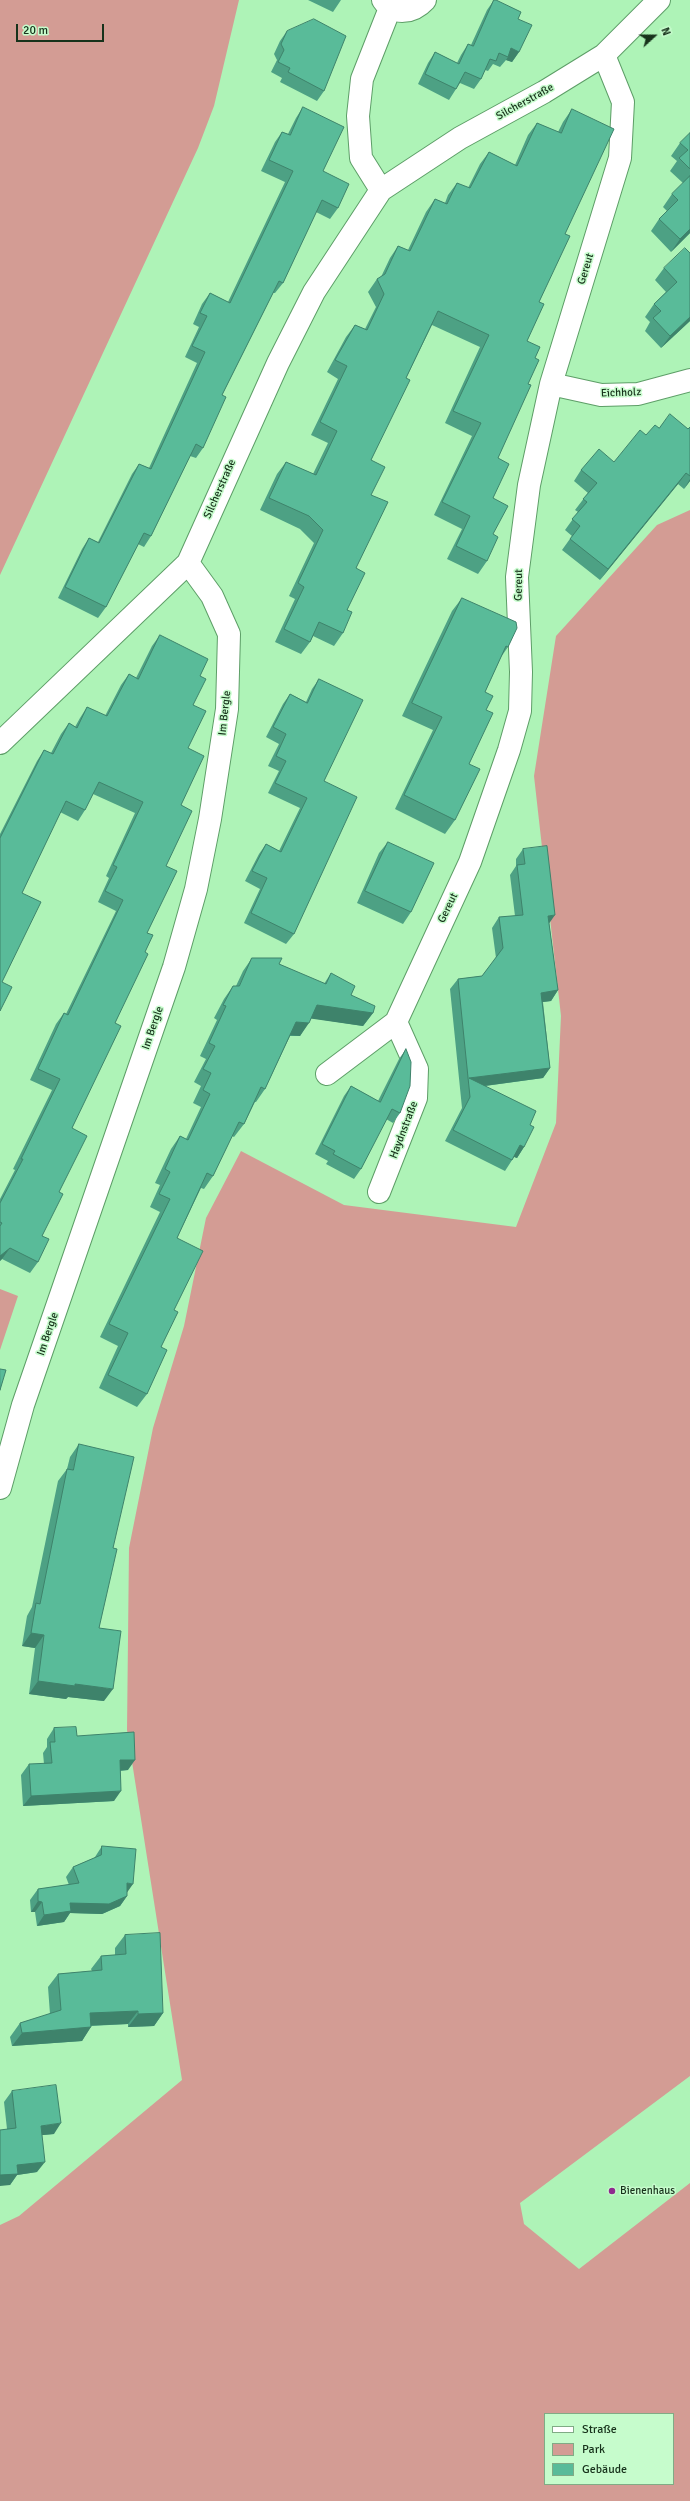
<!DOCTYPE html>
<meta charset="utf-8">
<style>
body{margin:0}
#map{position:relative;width:690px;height:2501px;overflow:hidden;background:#aef3b7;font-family:Signika,sans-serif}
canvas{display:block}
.legend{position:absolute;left:544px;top:2413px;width:130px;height:72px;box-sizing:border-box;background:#c6fccc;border:1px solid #80ab85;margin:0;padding:5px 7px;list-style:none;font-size:12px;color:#17321b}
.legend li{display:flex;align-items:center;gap:8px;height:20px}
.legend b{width:20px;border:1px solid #80ab85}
.north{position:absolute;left:634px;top:16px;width:40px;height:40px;-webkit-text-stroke:3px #c6fccc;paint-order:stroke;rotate:69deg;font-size:11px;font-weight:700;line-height:16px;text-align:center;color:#17321b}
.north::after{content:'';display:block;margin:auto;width:14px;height:18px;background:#17321b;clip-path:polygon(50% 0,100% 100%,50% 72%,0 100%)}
.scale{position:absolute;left:16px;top:24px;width:88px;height:18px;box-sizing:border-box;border:2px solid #17321b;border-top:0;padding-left:5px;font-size:12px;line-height:14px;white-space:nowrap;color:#17321b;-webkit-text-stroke:3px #c6fccc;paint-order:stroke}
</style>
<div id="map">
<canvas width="690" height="2501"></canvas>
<ul class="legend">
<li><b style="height:5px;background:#fff"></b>Straße</li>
<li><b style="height:11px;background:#d39c94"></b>Park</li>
<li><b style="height:11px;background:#59bb99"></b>Gebäude</li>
</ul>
<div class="north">N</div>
<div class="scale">20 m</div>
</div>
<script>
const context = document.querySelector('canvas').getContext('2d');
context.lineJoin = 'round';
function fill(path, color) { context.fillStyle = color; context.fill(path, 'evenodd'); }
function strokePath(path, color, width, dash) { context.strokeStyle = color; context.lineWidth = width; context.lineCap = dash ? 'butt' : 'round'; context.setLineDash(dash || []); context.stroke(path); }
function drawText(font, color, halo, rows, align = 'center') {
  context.font = font + ' Signika,sans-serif'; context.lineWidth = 3; context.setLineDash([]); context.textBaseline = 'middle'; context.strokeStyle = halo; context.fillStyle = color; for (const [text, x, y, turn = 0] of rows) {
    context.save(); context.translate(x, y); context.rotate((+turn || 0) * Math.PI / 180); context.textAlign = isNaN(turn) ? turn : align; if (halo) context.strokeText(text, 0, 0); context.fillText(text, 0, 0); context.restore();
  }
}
fill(new Path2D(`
 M 0,0 L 239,0 L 214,106 L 198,148 L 0,575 Z
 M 690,510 L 690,2076 L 520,2203 L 524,2224 L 579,2269 L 690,2183 L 690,2501 L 0,2501 L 0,2225 L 19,2216 L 182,2080 L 127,1730 L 129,1548 L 153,1428 L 184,1326 L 206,1218 L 241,1151 L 344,1205 L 516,1227 L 556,1123 L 561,1016 L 534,776 L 556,636 L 657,525 ZM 545,2414 L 673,2414 L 673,2484 L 545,2484 Z
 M 0,1289 L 18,1296 L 0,1350 Z`), '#d39c94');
const minor = new Path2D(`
 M 383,0 C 394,16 413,13 425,0
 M 381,190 L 361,158 L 358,116 L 362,79 L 390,8
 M 551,384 L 601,395 L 638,394 L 690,380
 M 0,743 L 188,563 L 278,363 L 314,292 L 381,190 L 460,138 L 544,92 L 604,55 L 659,0
 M 327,1074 L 396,1022 L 470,862 L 509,750 L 520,711 L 521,672 L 517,577 L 529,485 L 551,384 L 620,158 L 623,102 L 604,55
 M 379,1192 L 416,1098 L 417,1069 L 396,1022
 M 0,1488 L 23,1405 L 174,967 L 196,889 L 210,819 L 227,709 L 229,634 L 212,596 L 188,563`);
strokePath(minor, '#5d9e67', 24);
strokePath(minor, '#fff', 22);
fill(new Path2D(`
 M 308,0 L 341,0 L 333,12 Z
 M 494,0 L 518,19 L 519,52 L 512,62 L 506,60 L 500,67 L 493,64 L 488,71 L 485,70 L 481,79 L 474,89 L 460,83 L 456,89 L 449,100 L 418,84 L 428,63 L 435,52 L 457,63 L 461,55 L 468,44 L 471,45 L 487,10 Z
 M 287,31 L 324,91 L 317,101 L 280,82 L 282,78 L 271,72 L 277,60 L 274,54 L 280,41 Z
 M 303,107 L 323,171 L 338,208 L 330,219 L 316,212 L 283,283 L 275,293 L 273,293 L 222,395 L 203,448 L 196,458 L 190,456 L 151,536 L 144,547 L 138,544 L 106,607 L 98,618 L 58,598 L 82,549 L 89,538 L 98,542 L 132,474 L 139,464 L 149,468 L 197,363 L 185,357 L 199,327 L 193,324 L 202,304 L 210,293 L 228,302 L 285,182 L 261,171 L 275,142 L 282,132 L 288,134 L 296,118 Z
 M 572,109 L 565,234 L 539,302 L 527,341 L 535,358 L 528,384 L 498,458 L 493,498 L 493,534 L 487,561 L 478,574 L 447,559 L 462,529 L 434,515 L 472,436 L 445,423 L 480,347 L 432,325 L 406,378 L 371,460 L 371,495 L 343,633 L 334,646 L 313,636 L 310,642 L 301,654 L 275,642 L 295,599 L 289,596 L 314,543 L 300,529 L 260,510 L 277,474 L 286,462 L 313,474 L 328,443 L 311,435 L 338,379 L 327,372 L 346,337 L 355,325 L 365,329 L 376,307 L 368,292 L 377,279 L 381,277 L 390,258 L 398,246 L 408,250 L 426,212 L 435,199 L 445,203 L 448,195 L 457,183 L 468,188 L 480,164 L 489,152 L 515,165 L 528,135 L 537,123 L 558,132 L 563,122 Z
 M 690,133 L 690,233 L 671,252 L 651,231 L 659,219 L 667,211 L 663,207 L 672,194 L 683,183 L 670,171 L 677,161 L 671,156 L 680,143 Z
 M 690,253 L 690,321 L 661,348 L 645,331 L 650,322 L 645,317 L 654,304 L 666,292 L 655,280 L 664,268 Z
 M 690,427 L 690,481 L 684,489 L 678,484 L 600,580 L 562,550 L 572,536 L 565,530 L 578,512 L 575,510 L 588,493 L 574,481 L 581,470 L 614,462 L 646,435 L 659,428 L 688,429 Z
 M 462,598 L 508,647 L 501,657 L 485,692 L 486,710 L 469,764 L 455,820 L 445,834 L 395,809 L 433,730 L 402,716 L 452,611 Z
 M 160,635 L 200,676 L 193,705 L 181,805 L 166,866 L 147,933 L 145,952 L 115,1023 L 72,1128 L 59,1192 L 42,1236 L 38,1262 L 30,1273 L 2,1259 L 0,1261 L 0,1199 L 15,1170 L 13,1169 L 52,1090 L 30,1080 L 56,1024 L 64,1013 L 66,1014 L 116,911 L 98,902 L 109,878 L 106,876 L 135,813 L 93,794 L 85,810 L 78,821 L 60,812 L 22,893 L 2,982 L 0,1011 L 0,834 L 37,761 L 44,750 L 51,753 L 61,734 L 69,723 L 75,727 L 80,718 L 87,707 L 105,716 L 121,685 L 129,674 L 136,678 L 152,646 Z
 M 319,679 L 324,781 L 294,934 L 286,944 L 244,923 L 260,889 L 245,881 L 259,854 L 266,844 L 279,851 L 300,808 L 268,793 L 279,771 L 268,766 L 279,744 L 266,737 L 283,704 L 290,694 L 306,702 L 312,689 Z
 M 388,842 L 411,912 L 403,924 L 357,903 L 379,853 Z
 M 523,849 L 549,923 L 558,990 L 551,1001 L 543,1002 L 550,1068 L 543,1078 L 485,1086 L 530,1125 L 524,1147 L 517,1158 L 514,1157 L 505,1171 L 445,1141 L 462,1108 L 450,989 L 458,979 L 482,976 L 496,958 L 492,928 L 499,917 L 515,916 L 510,875 L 516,866 L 516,859 Z
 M 252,958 L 279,964 L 324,984 L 331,973 L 351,995 L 373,1013 L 363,1026 L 311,1018 L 300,1036 L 290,1036 L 265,1089 L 256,1102 L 255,1102 L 244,1124 L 234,1137 L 232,1136 L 213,1176 L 204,1189 L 201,1188 L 177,1238 L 174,1310 L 161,1347 L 147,1394 L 137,1407 L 99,1388 L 118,1346 L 100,1337 L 160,1212 L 150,1207 L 160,1185 L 155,1183 L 171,1149 L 180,1136 L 186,1139 L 201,1107 L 193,1103 L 201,1086 L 194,1082 L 206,1059 L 200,1056 L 217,1020 L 214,1018 L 224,999 L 233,986 L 236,986 L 243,971 Z
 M 406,1049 L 400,1113 L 393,1123 L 386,1119 L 361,1169 L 354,1179 L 326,1164 L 328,1161 L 315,1154 L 344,1096 L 351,1086 L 378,1101 L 399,1059 Z
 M 79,1444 L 113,1548 L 99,1628 L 104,1701 L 68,1697 L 66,1699 L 29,1694 L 35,1648 L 22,1646 L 27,1616 L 32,1607 L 58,1481 L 67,1469 L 70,1457 Z
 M 54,1728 L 77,1736 L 128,1770 L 120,1771 L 114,1801 L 23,1806 L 21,1775 L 29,1764 L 44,1764 L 43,1753 L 47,1747 L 47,1739 Z
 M 102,1846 L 127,1892 L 127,1896 L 120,1906 L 102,1914 L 70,1913 L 64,1922 L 37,1926 L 35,1912 L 31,1912 L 30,1900 L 38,1889 L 69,1885 L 66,1877 L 73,1867 L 94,1858 L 95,1857 Z
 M 125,1935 L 163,2013 L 154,2026 L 128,2027 L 128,2024 L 91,2026 L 82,2041 L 12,2046 L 10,2037 L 20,2023 L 50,2014 L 48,1987 L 58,1974 L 92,1971 L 91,1969 L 101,1956 L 115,1955 L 115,1948 Z
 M 12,2091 L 54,2134 L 42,2135 L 37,2172 L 17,2175 L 10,2185 L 7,2129 L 4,2102 Z`), '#4da184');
fill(new Path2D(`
 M 511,48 L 519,52 L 512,62 L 506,60 L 508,57 Z
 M 690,229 L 690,233 L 671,252 L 680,239 Z
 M 690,317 L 690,321 L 661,348 L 670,336 Z
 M 686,473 L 678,484 L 600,580 L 608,569 Z
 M 690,479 L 690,481 L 684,489 Z
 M 555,915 L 548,925 L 548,916 Z
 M 558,990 L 551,1001 L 534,1003 L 541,993 Z
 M 317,1005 L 373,1013 L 363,1026 L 307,1018 Z
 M 296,1022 L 309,1023 L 300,1036 L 287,1035 Z
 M 550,1068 L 543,1078 L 469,1088 L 469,1078 Z
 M 520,1145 L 524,1147 L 517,1158 L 512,1156 Z
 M 10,1248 L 2,1259 L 0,1261 L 0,1256 Z
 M 31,1633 L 44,1635 L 35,1648 L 22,1646 Z
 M 38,1681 L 75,1684 L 113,1689 L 104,1701 L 68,1697 L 66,1699 L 29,1694 Z
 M 120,1760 L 135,1760 L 128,1770 L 112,1771 Z
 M 121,1791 L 114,1801 L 23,1806 L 31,1796 Z
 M 127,1883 L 133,1884 L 126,1894 Z
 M 127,1896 L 120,1906 L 102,1914 L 70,1913 L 64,1922 L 37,1926 L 44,1915 L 70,1903 Z
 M 38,1901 L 42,1902 L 35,1912 L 31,1912 Z
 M 138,2011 L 128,2024 L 80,2026 L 90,2013 Z
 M 163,2013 L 154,2026 L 128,2027 L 138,2014 Z
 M 91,2027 L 82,2041 L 12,2046 L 22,2033 Z
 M 61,2123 L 54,2134 L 33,2136 L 41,2126 Z
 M 45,2162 L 37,2172 L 17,2175 L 10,2185 L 0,2186 L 0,2175 L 17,2165 Z`), '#3e836b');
const building = new Path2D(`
 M 494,0 L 496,0 L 521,12 L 518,19 L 532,25 L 519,52 L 511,48 L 508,57 L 499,53 L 496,61 L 490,59 L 481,79 L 465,72 L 456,89 L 425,74 L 435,52 L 459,64 L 468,44 L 473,46 Z
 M 314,19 L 346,36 L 324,91 L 288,72 L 290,68 L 278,62 L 284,50 L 281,44 L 287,31 Z
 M 303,107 L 344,127 L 323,171 L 349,184 L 338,208 L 322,200 L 283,283 L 279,281 L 222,395 L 226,397 L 203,448 L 196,444 L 151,536 L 144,533 L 106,607 L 65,587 L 89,538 L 99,543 L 139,464 L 151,469 L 205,352 L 192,346 L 207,316 L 200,313 L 210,293 L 230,303 L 293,171 L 269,160 L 282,132 L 290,135 Z
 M 572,109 L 614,129 L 565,234 L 570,236 L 539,302 L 544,304 L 527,341 L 540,347 L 535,358 L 539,360 L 528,384 L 531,385 L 498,458 L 509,464 L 493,498 L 508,506 L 493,534 L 498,537 L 487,561 L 456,546 L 470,516 L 442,502 L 481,423 L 453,411 L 489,335 L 438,311 L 406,378 L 410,380 L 371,460 L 385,467 L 371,495 L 388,502 L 356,568 L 365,573 L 347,610 L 352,612 L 343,633 L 319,622 L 310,642 L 284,629 L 304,587 L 298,583 L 323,530 L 309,516 L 269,498 L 286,462 L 316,475 L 337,431 L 320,422 L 347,366 L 335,360 L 355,325 L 367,330 L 384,294 L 377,279 L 385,274 L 398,246 L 410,251 L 435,199 L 447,204 L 457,183 L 470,188 L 489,152 L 517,166 L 537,123 L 561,133 Z
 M 690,133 L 690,169 L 679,158 L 688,150 L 680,143 Z
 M 690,176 L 690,229 L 680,239 L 659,219 L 678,200 L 672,194 Z
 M 685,248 L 690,253 L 690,317 L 670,336 L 653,318 L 661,311 L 654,304 L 677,282 L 664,268 Z
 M 670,414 L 688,429 L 690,427 L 690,476 L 686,473 L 608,569 L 570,539 L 580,526 L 572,519 L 587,502 L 583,499 L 597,483 L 581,470 L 599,449 L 614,462 L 640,430 L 646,435 L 655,425 L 659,428 Z
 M 462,598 L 516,622 L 517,628 L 508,647 L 506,646 L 485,692 L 493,696 L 486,710 L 493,713 L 469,764 L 480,769 L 455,820 L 404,795 L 442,717 L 412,703 Z
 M 160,635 L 208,659 L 200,676 L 206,679 L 193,705 L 206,711 L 188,748 L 204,756 L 181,805 L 192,811 L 166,866 L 177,871 L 147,933 L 153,935 L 145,952 L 148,954 L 115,1023 L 121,1026 L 72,1128 L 87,1136 L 59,1192 L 63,1194 L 42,1236 L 49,1239 L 38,1262 L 10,1248 L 0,1256 L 0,1226 L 2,1223 L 0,1222 L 0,1203 L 23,1159 L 21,1159 L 60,1079 L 38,1069 L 64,1013 L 68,1015 L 123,900 L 105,891 L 117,867 L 113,865 L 143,802 L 99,782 L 85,810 L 66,801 L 22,893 L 41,902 L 2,982 L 12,987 L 0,1011 L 0,838 L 44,750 L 53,754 L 69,723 L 77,728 L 87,707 L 107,716 L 129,674 L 138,679 Z
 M 319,679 L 363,700 L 324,781 L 357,797 L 294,934 L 251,913 L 267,878 L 252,871 L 266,844 L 281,852 L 307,798 L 275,783 L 286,761 L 276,756 L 286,734 L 273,727 L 290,694 L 307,703 Z
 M 388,842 L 434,863 L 411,912 L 365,891 Z
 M 547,846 L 555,915 L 548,916 L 558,990 L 541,993 L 550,1068 L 469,1078 L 536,1111 L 530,1125 L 534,1127 L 524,1147 L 520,1145 L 512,1160 L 453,1130 L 470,1097 L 458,979 L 482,976 L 503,948 L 499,917 L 523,915 L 517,865 L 525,864 L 523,849 Z
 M 252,958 L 282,958 L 279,964 L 326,984 L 331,973 L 355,986 L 351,995 L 375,1006 L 373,1013 L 317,1005 L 309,1023 L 296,1022 L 265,1089 L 261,1087 L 244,1124 L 239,1122 L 213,1176 L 207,1173 L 177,1238 L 203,1251 L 174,1310 L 178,1312 L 161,1347 L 167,1350 L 147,1394 L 108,1375 L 128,1333 L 109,1324 L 170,1199 L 159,1194 L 170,1172 L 165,1169 L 180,1136 L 188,1140 L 210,1094 L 203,1090 L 211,1073 L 203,1069 L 215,1046 L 209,1043 L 226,1006 L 223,1005 L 233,986 L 239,986 Z
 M 406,1049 L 411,1062 L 410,1086 L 400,1113 L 392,1109 L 361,1169 L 333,1154 L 335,1151 L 322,1144 L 351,1086 L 380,1102 Z
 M 0,1369 L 6,1370 L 0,1390 Z
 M 79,1444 L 134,1457 L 113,1548 L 117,1549 L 99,1628 L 121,1631 L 113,1689 L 75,1684 L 75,1686 L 38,1681 L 44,1635 L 31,1633 L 36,1603 L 40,1604 L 67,1469 L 73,1470 Z
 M 76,1727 L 77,1736 L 134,1732 L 135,1760 L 120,1760 L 121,1791 L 31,1796 L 29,1764 L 52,1763 L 50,1742 L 55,1742 L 54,1728 Z
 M 102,1846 L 136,1849 L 133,1884 L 127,1883 L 127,1896 L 109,1904 L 70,1903 L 71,1911 L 44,1915 L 42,1902 L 38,1901 L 38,1889 L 79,1883 L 73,1867 L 101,1855 Z
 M 160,1933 L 163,2013 L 138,2014 L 138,2011 L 90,2013 L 91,2027 L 22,2033 L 20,2023 L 61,2010 L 58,1974 L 102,1970 L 101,1956 L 126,1954 L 125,1935 Z
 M 56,2085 L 61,2123 L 41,2126 L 45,2162 L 17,2165 L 18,2174 L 0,2175 L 0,2130 L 16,2128 L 12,2091 Z`);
fill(building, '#59bb99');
strokePath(building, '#3e836b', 1);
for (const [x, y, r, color] of [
 [612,2191,4,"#8f298f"]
]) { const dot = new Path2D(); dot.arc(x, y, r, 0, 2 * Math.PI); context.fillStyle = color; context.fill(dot); strokePath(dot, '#c6fccc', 1.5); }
drawText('11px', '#17321b', '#c6fccc', [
 ["Silcherstraße",525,102,-29],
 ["Gereut",586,269,-73],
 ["Eichholz",621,393,-2],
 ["Silcherstraße",220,489,-66],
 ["Gereut",519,585,-89],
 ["Im Bergle",225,713,-84],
 ["Gereut",448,908,-64],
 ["Im Bergle",153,1028,-71],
 ["Haydnstraße",404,1130,-69],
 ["Im Bergle",48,1334,-71]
]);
drawText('11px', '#17321b', '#c6fccc', [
 ["Bienenhaus",620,2191]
], 'left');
</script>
